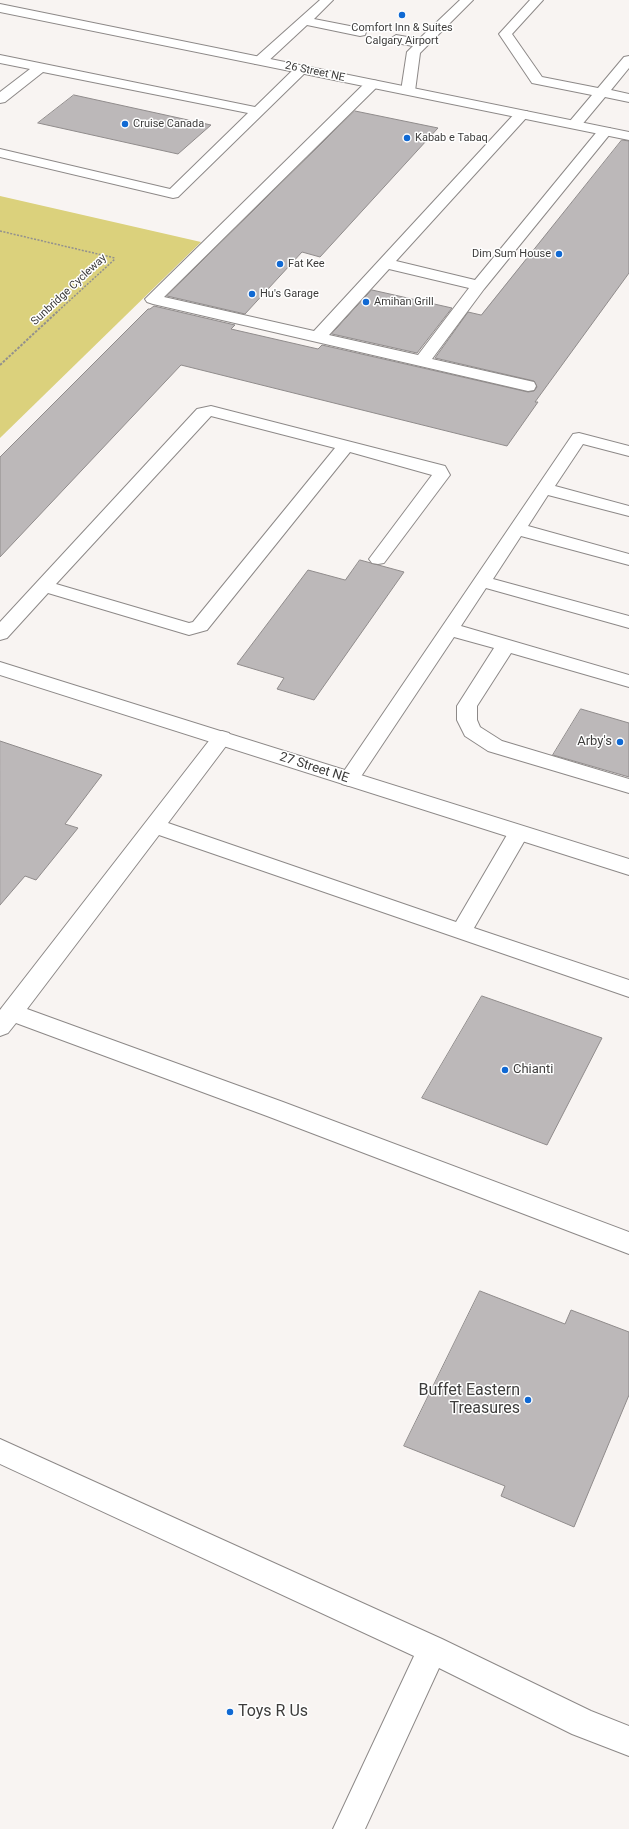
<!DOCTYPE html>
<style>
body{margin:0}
canvas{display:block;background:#f8f4f2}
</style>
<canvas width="629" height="1829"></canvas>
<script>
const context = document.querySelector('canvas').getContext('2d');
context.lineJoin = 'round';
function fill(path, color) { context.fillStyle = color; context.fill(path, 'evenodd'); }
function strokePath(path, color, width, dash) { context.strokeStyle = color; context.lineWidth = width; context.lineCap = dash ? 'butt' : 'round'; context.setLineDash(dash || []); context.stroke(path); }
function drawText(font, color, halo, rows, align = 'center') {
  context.font = font + ' Roboto,sans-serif'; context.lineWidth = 3; context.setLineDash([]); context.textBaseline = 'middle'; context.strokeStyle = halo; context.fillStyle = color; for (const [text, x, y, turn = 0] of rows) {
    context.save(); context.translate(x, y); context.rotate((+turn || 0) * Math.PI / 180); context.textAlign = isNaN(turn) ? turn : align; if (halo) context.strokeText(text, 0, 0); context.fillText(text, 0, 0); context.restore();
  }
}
fill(new Path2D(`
 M 0,196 L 201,242 L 0,438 Z`), '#dbd17c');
const building = new Path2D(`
 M 74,95 L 211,125 L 178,154 L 38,123 Z
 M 355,111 L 438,128 L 320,257 L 302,252 L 245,314 L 167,296 Z
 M 622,140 L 629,141 L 629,273 L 535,402 L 538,402 L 507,446 L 181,365 L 0,557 L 0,457 L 148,309 L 150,309 L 154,306 L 235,325 L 231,329 L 318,349 L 322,345 L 528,392 L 534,391 L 537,387 L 534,381 L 435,358 L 468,312 L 481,315 Z
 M 372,290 L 452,308 L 417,353 L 332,334 Z
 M 360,560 L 404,572 L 314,700 L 277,689 L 284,678 L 237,664 L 308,570 L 345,580 Z
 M 581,709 L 629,723 L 629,777 L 553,755 Z
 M 0,741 L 102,775 L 65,824 L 78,828 L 36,880 L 25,876 L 0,905 Z
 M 482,996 L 602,1038 L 547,1145 L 422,1098 Z
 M 480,1291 L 565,1324 L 571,1310 L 629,1332 L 629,1395 L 574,1527 L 501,1496 L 505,1486 L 404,1446 Z`);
fill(building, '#bcb8b9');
strokePath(building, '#908c8c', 1);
const lane = new Path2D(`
 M 320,0 L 333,0 L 314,19 L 365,29 L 366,32 L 365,35 L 360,36 L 307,25 L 265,64 L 255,64 L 253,61 L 255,58 Z
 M 460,0 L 473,0 L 420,53 L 415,91 L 413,94 L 403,94 L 401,91 L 407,52 L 413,46 L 391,42 L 390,39 L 396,35 L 419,39 Z
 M 530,0 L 543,0 L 512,34 L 542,77 L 598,88 L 624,57 L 629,56 L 629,68 L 611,90 L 629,94 L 629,102 L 605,97 L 580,127 L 570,127 L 568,124 L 570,121 L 592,95 L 532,83 L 499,34 Z
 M 0,55 L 255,107 L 297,66 L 307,66 L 309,69 L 178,197 L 173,198 L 0,157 L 0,149 L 170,189 L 248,113 L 43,72 L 5,102 L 0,103 L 0,92 L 30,69 L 0,63 Z
 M 372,80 L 377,81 L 379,84 L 377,87 L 164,297 L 314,331 L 517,111 L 527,111 L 529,114 L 527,117 L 396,261 L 475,280 L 600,128 L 610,128 L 612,131 L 610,134 L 484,289 L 432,359 L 534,382 L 536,386 L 534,390 L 528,391 L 153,304 L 147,302 L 145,299 L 367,81 ZM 389,269 L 469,288 L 418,355 L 329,335 Z
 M 211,406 L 445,466 L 450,475 L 384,563 L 378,564 L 372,563 L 369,559 L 432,475 L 350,452 L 207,630 L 189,635 L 48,593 L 7,638 L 0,640 L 0,622 L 197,409 ZM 211,416 L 335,448 L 193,622 L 189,623 L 56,584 Z
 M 579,433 L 629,446 L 629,456 L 583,444 L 555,486 L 629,506 L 629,516 L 548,495 L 528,526 L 629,554 L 629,565 L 521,536 L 493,579 L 629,616 L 629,628 L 486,588 L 461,626 L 629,675 L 629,687 L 511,653 L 477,706 L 477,720 L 480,727 L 502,741 L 629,779 L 629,793 L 488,751 L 465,736 L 457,720 L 457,706 L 494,648 L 454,637 L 356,784 L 349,786 L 342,784 L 339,779 L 342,774 L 573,434 Z
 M 222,731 L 229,733 L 232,738 L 168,823 L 456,922 L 511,828 L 518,826 L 525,828 L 529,833 L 474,928 L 629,980 L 629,997 L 159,835 L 27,1009 L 283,1102 L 629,1232 L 629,1254 L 267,1116 L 16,1023 L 8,1033 L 0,1036 L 0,1010 L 3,1006 L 215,733 Z
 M 0,1439 L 442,1639 L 591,1711 L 629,1726 L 629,1756 L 572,1734 L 439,1668 L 365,1829 L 333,1829 L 414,1656 L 0,1464 Z`);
const street = new Path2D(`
 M 0,4 L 629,132 L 629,140 L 0,12 Z
 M 0,662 L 629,859 L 629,875 L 0,675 Z`);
strokePath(lane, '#8d8988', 2);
strokePath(street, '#8d8988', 2);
strokePath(new Path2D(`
 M 0,231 L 115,258
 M 56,313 L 115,259`), '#92908e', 1.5, [2, 1.5]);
strokePath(new Path2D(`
 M 0,365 L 57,312`), '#92908e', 2, [2.5, 1.5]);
fill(lane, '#fff');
fill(street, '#fff');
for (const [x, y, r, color] of [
 [402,15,4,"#1069d3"],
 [125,124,4,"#1069d3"],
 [407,138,4,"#1069d3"],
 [559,254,4,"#1069d3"],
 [280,264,4,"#1069d3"],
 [252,294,4,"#1069d3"],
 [366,302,4,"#1069d3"],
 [620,742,4,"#1069d3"],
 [505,1070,4,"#1069d3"],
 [528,1400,4,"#1069d3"],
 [230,1712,4,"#1069d3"]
]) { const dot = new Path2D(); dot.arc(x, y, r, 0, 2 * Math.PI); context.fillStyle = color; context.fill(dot); strokePath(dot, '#fff', 1.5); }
drawText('11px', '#3d3c3b', '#fff', [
 ["Comfort Inn & Suites",402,28,"center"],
 ["Calgary Airport",402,41,"center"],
 ["Cruise Canada",133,124],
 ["Kabab e Tabaq",415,138],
 ["Dim Sum House",551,254,"right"],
 ["Fat Kee",288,264],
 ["Hu's Garage",260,294],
 ["Amihan Grill",374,302]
], 'left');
drawText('11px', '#3d3c3b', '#fff', [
 ["26 Street NE",315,72,12],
 ["Sunbridge Cycleway",69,290,-43]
]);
drawText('13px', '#3d3c3b', '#fff', [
 ["Arby's",612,742],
 ["Chianti",513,1070,"left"]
], 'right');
drawText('13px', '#3d3c3b', '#fff', [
 ["27 Street NE",314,768,18]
]);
drawText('16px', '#3d3c3b', '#fff', [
 ["Buffet Eastern",520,1391],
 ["Treasures",520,1409],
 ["Toys R Us",238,1712,"left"]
], 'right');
</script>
